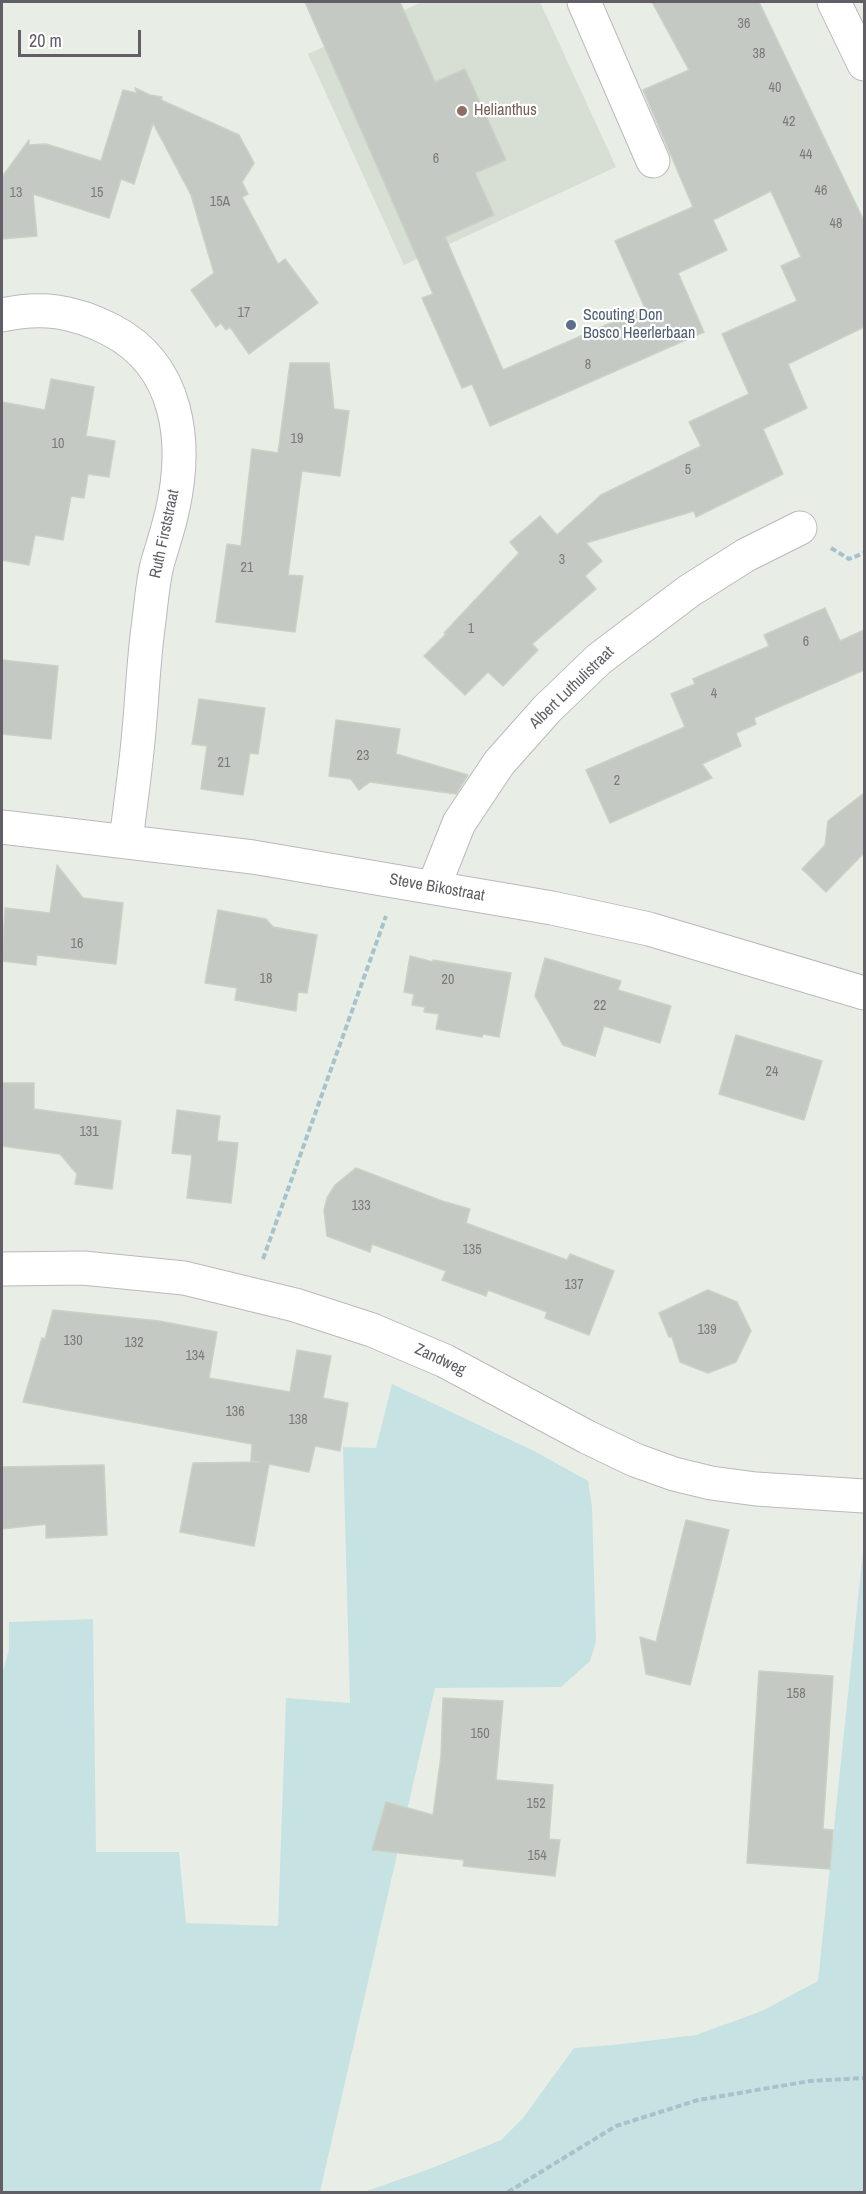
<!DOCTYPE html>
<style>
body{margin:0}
#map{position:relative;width:866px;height:2194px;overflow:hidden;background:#e8eee6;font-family:"Archivo Narrow",sans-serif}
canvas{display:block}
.frame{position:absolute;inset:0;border:3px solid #625e65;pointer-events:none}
.scale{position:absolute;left:18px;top:30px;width:123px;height:27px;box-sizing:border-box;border:3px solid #625e65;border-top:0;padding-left:8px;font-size:18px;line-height:21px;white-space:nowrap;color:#625e65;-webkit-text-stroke:4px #fff;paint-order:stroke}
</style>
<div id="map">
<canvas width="866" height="2194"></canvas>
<div class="frame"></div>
<div class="scale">20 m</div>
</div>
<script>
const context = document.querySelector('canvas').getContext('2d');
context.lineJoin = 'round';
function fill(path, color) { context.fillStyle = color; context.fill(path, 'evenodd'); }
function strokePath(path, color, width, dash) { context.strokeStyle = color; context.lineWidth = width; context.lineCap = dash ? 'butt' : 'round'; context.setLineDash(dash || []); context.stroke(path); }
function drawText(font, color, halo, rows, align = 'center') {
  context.font = font + ' "Archivo Narrow",sans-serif'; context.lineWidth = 4.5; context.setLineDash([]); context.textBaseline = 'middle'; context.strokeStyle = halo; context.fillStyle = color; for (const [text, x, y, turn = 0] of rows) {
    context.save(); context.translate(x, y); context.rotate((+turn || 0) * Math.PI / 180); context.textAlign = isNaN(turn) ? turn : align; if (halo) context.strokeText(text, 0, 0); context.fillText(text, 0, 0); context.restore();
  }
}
fill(new Path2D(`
 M 422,2 L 540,2 L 616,167 L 404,265 L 308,54 Z`), '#d7ded4');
fill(new Path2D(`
 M 392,1384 L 536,1452 L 588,1481 L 592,1507 L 596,1642 L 590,1661 L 561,1687 L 435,1688 L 320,2192 L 2,2192 L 2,1675 L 9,1650 L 9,1622 L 93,1619 L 96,1852 L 179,1852 L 186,1923 L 278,1926 L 286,1698 L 350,1703 L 343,1447 L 376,1448 Z
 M 864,1541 L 864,2192 L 364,2192 L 432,2168 L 501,2140 L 523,2118 L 574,2048 L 613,2045 L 696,2035 L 762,2011 L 818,1981 Z`), '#c6e2e3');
const building = new Path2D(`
 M 305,2 L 400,2 L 435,82 L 465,69 L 506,160 L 475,173 L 494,215 L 445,237 L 503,370 L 645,308 L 615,241 L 693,207 L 643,90 L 689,70 L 652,2 L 759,2 L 864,221 L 864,327 L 788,364 L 807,408 L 763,429 L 783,474 L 696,517 L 694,511 L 586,543 L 602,561 L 585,576 L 596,589 L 532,644 L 538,650 L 503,686 L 488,672 L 465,695 L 424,656 L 446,634 L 444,633 L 519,553 L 510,542 L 540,516 L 557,535 L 601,495 L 701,446 L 689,422 L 749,394 L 722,334 L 797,301 L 781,266 L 801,257 L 771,191 L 713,220 L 727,250 L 678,273 L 704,332 L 490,426 L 472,384 L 462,388 L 422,298 L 433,294 Z
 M 135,88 L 150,95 L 162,97 L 161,100 L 239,135 L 254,163 L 242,182 L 248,194 L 242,197 L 278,264 L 285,259 L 318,303 L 249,354 L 230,327 L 226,330 L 221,323 L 216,327 L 191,290 L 214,273 L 191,195 L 153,123 L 134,184 L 121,179 L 109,218 L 33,194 L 37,236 L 2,239 L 2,177 L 29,140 L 29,145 L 46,144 L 101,161 L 123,90 L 137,93 Z
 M 290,363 L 329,363 L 334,409 L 349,411 L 340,476 L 302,471 L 288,575 L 303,576 L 295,632 L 216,622 L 227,544 L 241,546 L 252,449 L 278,453 Z
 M 51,379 L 94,387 L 86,436 L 115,441 L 109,477 L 88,474 L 84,498 L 71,496 L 63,540 L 35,535 L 29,565 L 2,560 L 2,402 L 45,410 Z
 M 825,608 L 840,641 L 864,630 L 864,670 L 754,718 L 756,724 L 736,733 L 741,746 L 702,764 L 712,778 L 610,823 L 586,770 L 685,727 L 671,694 L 695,684 L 693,679 L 769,646 L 764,635 Z
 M 2,660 L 58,666 L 51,739 L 2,734 Z
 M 199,699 L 265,708 L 258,754 L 250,753 L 243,795 L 201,789 L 207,746 L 192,744 Z
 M 336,720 L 400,729 L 396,754 L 468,775 L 456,794 L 370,782 L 359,790 L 351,779 L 329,776 Z
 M 864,793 L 864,853 L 826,892 L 802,869 L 825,845 L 828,821 Z
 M 57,865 L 83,898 L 123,903 L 116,964 L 37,955 L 36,965 L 2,961 L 5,908 L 50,913 Z
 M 218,910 L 266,919 L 273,927 L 317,935 L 307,993 L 298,992 L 296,1011 L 235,1000 L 237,988 L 205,983 Z
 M 410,956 L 433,962 L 433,960 L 511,973 L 499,1037 L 483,1034 L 482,1037 L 436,1029 L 439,1014 L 424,1012 L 425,1007 L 412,1005 L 414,994 L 404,992 Z
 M 545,958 L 621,981 L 618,990 L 671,1006 L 660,1043 L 604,1026 L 595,1056 L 563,1045 L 535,996 Z
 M 736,1035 L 822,1061 L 804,1120 L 719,1094 Z
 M 2,1083 L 34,1083 L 34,1109 L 121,1121 L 112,1189 L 75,1184 L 77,1174 L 60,1154 L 2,1146 Z
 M 177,1110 L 220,1116 L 217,1141 L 238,1143 L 231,1203 L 187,1198 L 192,1155 L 172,1153 Z
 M 356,1168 L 442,1201 L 470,1209 L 466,1223 L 567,1260 L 570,1254 L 614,1271 L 589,1335 L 545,1318 L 547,1312 L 488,1290 L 486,1296 L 442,1280 L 446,1271 L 372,1244 L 370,1252 L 327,1236 L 324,1210 L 327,1198 L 335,1185 Z
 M 708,1290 L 737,1302 L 751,1331 L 736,1362 L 708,1373 L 680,1362 L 672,1337 L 669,1337 L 659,1313 Z
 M 53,1310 L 159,1321 L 217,1332 L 209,1378 L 290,1392 L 297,1350 L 331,1356 L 323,1398 L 348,1403 L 340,1451 L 315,1446 L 309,1472 L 269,1464 L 254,1546 L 180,1532 L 193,1463 L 259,1462 L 251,1461 L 252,1444 L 23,1402 L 42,1338 L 45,1339 Z
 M 104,1465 L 107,1535 L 46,1538 L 46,1524 L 2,1529 L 2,1467 Z
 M 686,1520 L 729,1530 L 690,1685 L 646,1674 L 640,1637 L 656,1642 Z
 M 759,1671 L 833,1676 L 823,1829 L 833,1830 L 830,1869 L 747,1863 Z
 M 443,1698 L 503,1701 L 496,1780 L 553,1785 L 549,1839 L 560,1840 L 555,1876 L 463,1866 L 464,1860 L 372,1850 L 386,1802 L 433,1815 L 441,1756 Z`);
fill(building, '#c4cac3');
strokePath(building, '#c9d2c5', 1.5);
const minor = new Path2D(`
 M 584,2 L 653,161
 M 834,2 L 864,64
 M 2,315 C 42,306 74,311 111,330 C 180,366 188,443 172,512 C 168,530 162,547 157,565 C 152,585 151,607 148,628 C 143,666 142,703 138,741 C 135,774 130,807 126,841
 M 2,827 L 253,857 L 552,908 L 649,929 L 864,993
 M 434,886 L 459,823 L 499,763 L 547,709 L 599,659 L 689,591 L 746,555 L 800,528
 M 2,1269 L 83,1268 L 184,1278 L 295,1305 L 372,1330 L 445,1361 L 587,1437 L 635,1460 L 674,1474 L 711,1483 L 756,1489 L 864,1496`);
strokePath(minor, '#bcb8be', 35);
strokePath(new Path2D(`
 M 831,548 L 849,559 L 864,553
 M 263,1259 L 386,916
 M 508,2192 L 616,2126 L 698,2100 L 810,2081 L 864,2078`), '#a6c2cc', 4, [6, 3]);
strokePath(minor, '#fff', 33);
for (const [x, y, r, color] of [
 [462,111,6,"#8d6e63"],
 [571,325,6,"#5c6f8a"]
]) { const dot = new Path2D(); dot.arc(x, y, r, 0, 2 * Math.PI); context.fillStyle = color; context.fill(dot); strokePath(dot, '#fff', 2); }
drawText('14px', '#7a797c', null, [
 ["36",744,24],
 ["38",759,54],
 ["40",775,88],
 ["42",789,122],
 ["44",806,155],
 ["6",436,159],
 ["46",821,191],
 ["13",16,193],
 ["15",97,193],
 ["15A",220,202],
 ["48",836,224],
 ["17",244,313],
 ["8",588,365],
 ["19",297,439],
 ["10",58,444],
 ["5",688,470],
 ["3",562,560],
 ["21",247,568],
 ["1",471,629],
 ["6",806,642],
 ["4",714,694],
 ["23",363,756],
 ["21",224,763],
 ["2",617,781],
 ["16",77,944],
 ["18",266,979],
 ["20",448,980],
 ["22",600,1006],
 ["24",772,1072],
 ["131",89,1132],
 ["133",361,1206],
 ["135",472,1250],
 ["137",574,1285],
 ["139",707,1330],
 ["130",73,1341],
 ["132",134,1343],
 ["134",195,1356],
 ["136",235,1412],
 ["138",298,1420],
 ["158",796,1694],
 ["150",480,1734],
 ["152",536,1804],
 ["154",537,1856]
]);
drawText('16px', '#785e54', '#fff', [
 ["Helianthus",474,111]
], 'left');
drawText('16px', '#4e5e75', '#fff', [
 ["Scouting Don",583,316],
 ["Bosco Heerlerbaan",583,334]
], 'left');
drawText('16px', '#625e65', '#fff', [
 ["Ruth Firststraat",165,534,-78],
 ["Albert Luthulistraat",572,688,-44],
 ["Steve Bikostraat",437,888,10],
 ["Zandweg",440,1360,25]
]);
</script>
